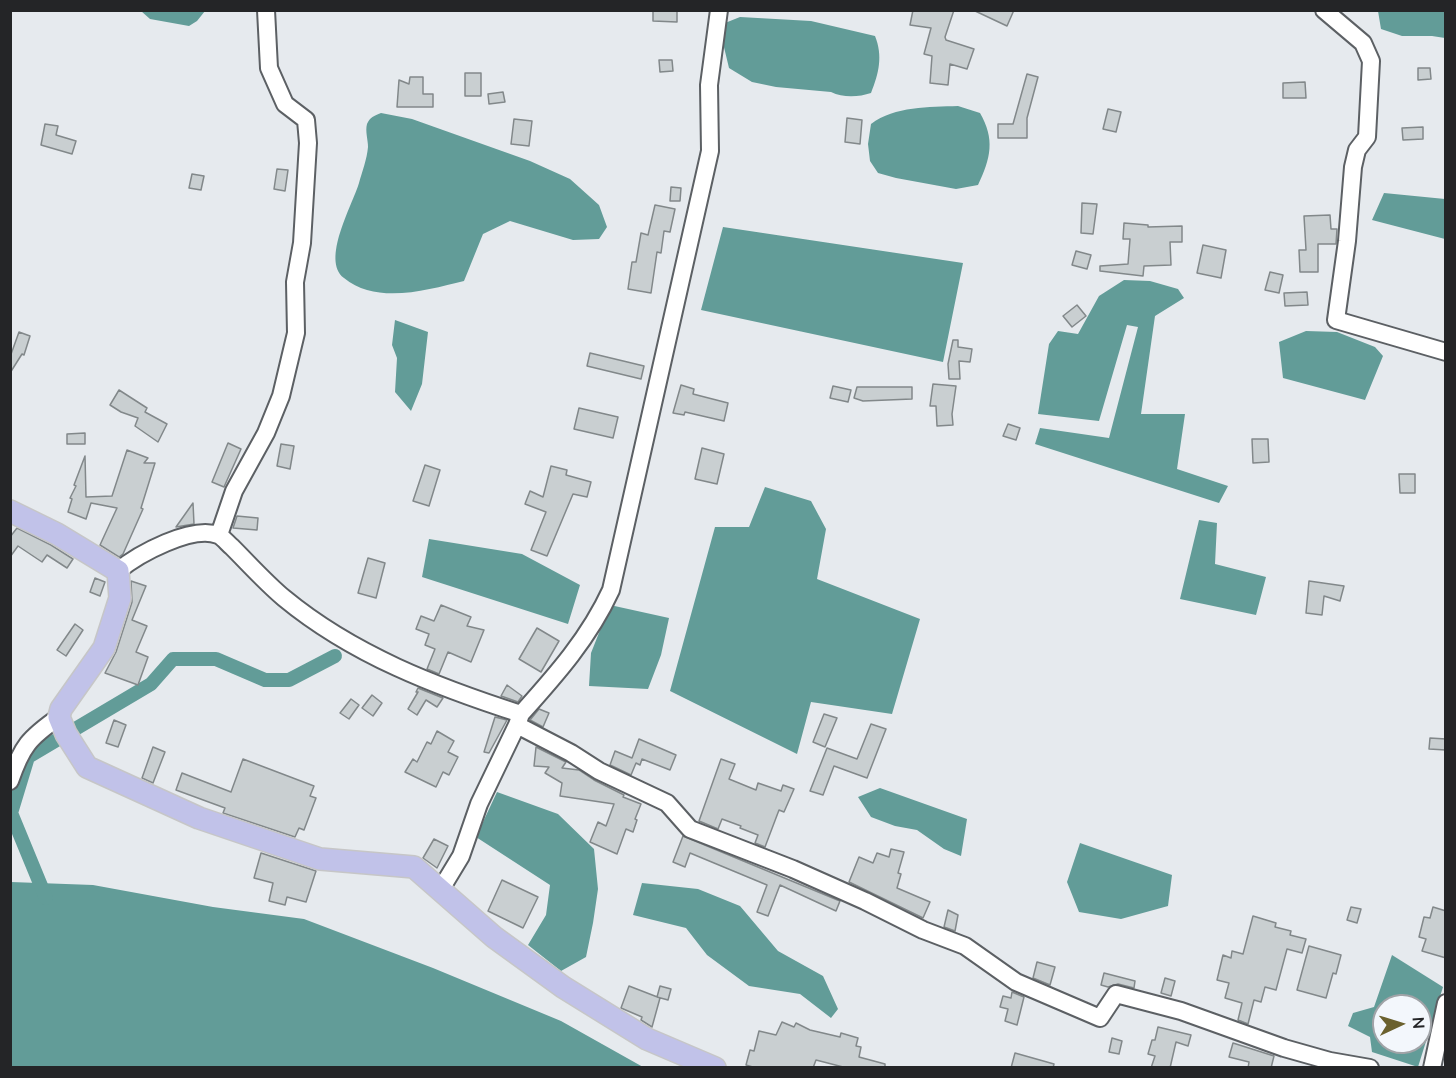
<!DOCTYPE html>
<style>
body{margin:0}
#map{position:relative;width:1456px;height:1078px;overflow:hidden;background:#e6eaee;font-family:"Nunito Sans",sans-serif}
canvas{display:block}
.frame{position:absolute;inset:0;border:12px solid #242527;pointer-events:none}
.north{position:absolute;left:1372px;top:994px;width:60px;height:60px;box-sizing:border-box;background:#f3f7fc;border:2px solid #a0a3a7;border-radius:50%;rotate:86deg;font-size:16px;font-weight:700;line-height:24px;text-align:center;color:#242527}
.north::after{content:'';display:block;margin:auto;width:21px;height:27px;background:#6b612e;clip-path:polygon(50% 0,100% 100%,50% 72%,0 100%)}
</style>
<div id="map">
<canvas width="1456" height="1078"></canvas>
<div class="frame"></div>
<div class="north">N</div>
</div>
<script>
const context = document.querySelector('canvas').getContext('2d');
context.lineJoin = 'round';
function fill(path, color) { context.fillStyle = color; context.fill(path, 'evenodd'); }
function strokePath(path, color, width, dash) { context.strokeStyle = color; context.lineWidth = width; context.lineCap = dash ? 'butt' : 'round'; context.setLineDash(dash || []); context.stroke(path); }
fill(new Path2D(`
 M 141,11 L 205,11 L 197,21 L 189,26 L 150,19 Z
 M 1378,11 L 1445,11 L 1445,38 L 1432,36 L 1402,36 L 1381,29 Z
 M 740,17 L 811,21 L 875,36 C 883,56 879,73 871,93 C 859,97 843,98 831,92 L 776,87 L 752,82 L 729,68 L 723,43 L 725,23 Z
 M 958,106 L 980,113 C 995,139 991,158 978,185 L 956,189 L 896,178 L 878,173 L 870,161 L 868,144 L 871,124 C 895,106 929,107 958,106 Z
 M 381,113 L 412,119 L 530,161 L 570,179 L 599,205 L 607,227 L 599,239 L 573,240 L 510,221 L 483,234 L 464,281 C 427,290 377,305 344,278 C 321,260 352,206 359,183 C 362,172 367,159 368,147 C 368,140 365,131 367,124 C 370,117 374,116 381,113 Z
 M 1384,193 L 1445,199 L 1445,239 L 1372,220 Z
 M 723,227 L 963,263 L 943,362 L 701,310 Z
 M 1124,280 L 1150,281 L 1178,289 L 1184,298 L 1155,316 L 1141,414 L 1185,414 L 1177,469 L 1228,486 L 1219,503 L 1035,444 L 1040,428 L 1109,438 L 1138,327 L 1127,325 L 1099,421 L 1038,414 L 1049,344 L 1058,331 L 1078,334 L 1099,296 Z
 M 395,320 L 428,332 L 422,384 L 411,411 L 395,392 L 397,358 L 392,345 Z
 M 1306,331 L 1337,332 L 1375,347 L 1383,356 L 1365,400 L 1283,378 L 1279,342 Z
 M 765,487 L 811,501 L 826,529 L 817,579 L 920,619 L 892,714 L 811,702 L 797,754 L 670,691 L 715,527 L 749,527 Z
 M 1199,520 L 1217,523 L 1215,564 L 1266,577 L 1256,615 L 1180,599 Z
 M 429,539 L 522,554 L 580,585 L 568,624 L 422,577 Z
 M 610,605 L 669,618 L 661,655 L 648,689 L 589,686 L 591,653 Z
 M 880,788 L 967,819 L 961,856 L 944,849 L 917,830 L 895,826 L 871,817 L 858,797 Z
 M 497,792 L 558,814 L 594,849 L 598,889 L 593,923 L 586,957 L 561,971 L 528,945 L 546,915 L 550,885 L 476,837 Z
 M 1080,843 L 1172,875 L 1168,906 L 1121,919 L 1079,912 L 1067,882 Z
 M 11,882 L 93,885 L 213,907 L 304,919 L 433,968 L 561,1021 L 643,1067 L 11,1067 Z
 M 642,883 L 698,889 L 740,906 L 778,951 L 823,976 L 838,1009 L 831,1018 L 800,994 L 749,986 L 707,955 L 686,928 L 633,915 Z
 M 1392,955 L 1443,987 L 1418,1067 L 1372,1052 L 1370,1037 L 1348,1026 L 1353,1013 L 1374,1007 ZM 1384,1006 L 1420,1006 L 1420,1042 L 1384,1042 Z`), '#629c98');
strokePath(new Path2D(`
 M 46,898 L 11,813 L 28,757 L 151,684 L 173,659 L 216,659 L 265,680 L 289,680 L 335,656`), '#629c98', 14);
const building = new Path2D(`
 M 653,10 L 677,10 L 677,22 L 653,21 Z
 M 913,10 L 954,10 L 945,37 L 946,40 L 974,49 L 967,69 L 950,64 L 948,85 L 930,83 L 932,56 L 924,54 L 931,28 L 910,25 Z
 M 973,10 L 1014,10 L 1007,26 Z
 M 659,60 L 672,60 L 673,71 L 660,72 Z
 M 1418,68 L 1430,68 L 1431,79 L 1418,80 Z
 M 465,73 L 481,73 L 481,96 L 465,96 Z
 M 1027,74 L 1038,77 L 1027,118 L 1027,138 L 998,138 L 998,124 L 1013,124 Z
 M 410,77 L 423,77 L 423,94 L 433,94 L 433,107 L 397,107 L 399,80 L 409,84 Z
 M 1305,82 L 1306,98 L 1283,98 L 1283,83 Z
 M 503,92 L 505,102 L 489,104 L 488,94 Z
 M 1108,109 L 1121,112 L 1116,132 L 1103,129 Z
 M 847,118 L 862,120 L 860,144 L 845,142 Z
 M 514,119 L 532,121 L 529,146 L 511,144 Z
 M 45,124 L 58,126 L 56,135 L 76,141 L 72,154 L 41,145 Z
 M 1423,127 L 1423,139 L 1403,140 L 1402,128 Z
 M 277,169 L 288,170 L 285,191 L 274,189 Z
 M 192,174 L 204,176 L 201,190 L 189,188 Z
 M 671,187 L 681,188 L 680,201 L 670,201 Z
 M 1082,203 L 1097,204 L 1093,234 L 1081,233 Z
 M 655,205 L 675,209 L 670,232 L 664,231 L 661,253 L 657,252 L 651,293 L 628,289 L 632,262 L 636,262 L 641,233 L 648,235 Z
 M 1330,215 L 1331,229 L 1337,229 L 1336,244 L 1318,244 L 1318,272 L 1300,272 L 1299,250 L 1306,250 L 1304,216 Z
 M 1124,223 L 1148,225 L 1148,227 L 1182,226 L 1182,242 L 1170,242 L 1171,265 L 1144,266 L 1143,276 L 1100,271 L 1100,266 L 1128,264 L 1130,239 L 1123,239 Z
 M 1203,245 L 1226,250 L 1221,278 L 1197,273 Z
 M 1076,251 L 1091,255 L 1087,269 L 1072,265 Z
 M 1270,272 L 1283,275 L 1279,293 L 1265,290 Z
 M 1307,292 L 1308,305 L 1285,306 L 1284,293 Z
 M 1077,305 L 1086,316 L 1072,327 L 1063,316 Z
 M 19,332 L 30,336 L 24,355 L 22,354 L 10,373 L 10,357 Z
 M 953,340 L 958,340 L 958,347 L 972,349 L 970,362 L 959,361 L 960,379 L 949,379 L 948,364 Z
 M 590,353 L 644,366 L 641,379 L 587,366 Z
 M 933,384 L 956,386 L 952,414 L 953,425 L 937,426 L 936,406 L 930,406 Z
 M 681,385 L 694,389 L 693,394 L 728,403 L 724,421 L 685,412 L 684,415 L 673,413 Z
 M 833,386 L 851,390 L 848,402 L 830,398 Z
 M 857,387 L 912,387 L 912,399 L 863,401 L 854,398 Z
 M 119,390 L 147,408 L 145,412 L 167,424 L 158,442 L 135,426 L 138,418 L 121,412 L 110,405 Z
 M 579,408 L 618,417 L 613,438 L 574,429 Z
 M 1008,424 L 1020,428 L 1016,440 L 1003,436 Z
 M 85,433 L 85,444 L 67,444 L 67,434 Z
 M 1252,439 L 1268,439 L 1269,462 L 1253,463 Z
 M 228,443 L 241,449 L 224,487 L 212,482 Z
 M 281,444 L 294,446 L 290,469 L 277,466 Z
 M 702,448 L 724,454 L 717,484 L 695,479 Z
 M 127,450 L 148,458 L 144,463 L 155,463 L 141,508 L 143,509 L 123,554 L 119,557 L 100,545 L 117,508 L 91,503 L 86,519 L 68,512 L 72,499 L 70,498 L 76,486 L 74,485 L 85,456 L 86,497 L 112,496 Z
 M 425,465 L 440,470 L 429,506 L 413,501 Z
 M 551,466 L 567,470 L 566,475 L 591,482 L 587,497 L 573,494 L 547,556 L 531,550 L 546,512 L 525,504 L 530,491 L 543,497 Z
 M 1399,474 L 1415,474 L 1415,493 L 1400,493 Z
 M 193,503 L 194,524 L 176,527 Z
 M 237,516 L 258,518 L 257,530 L 233,528 Z
 M 17,528 L 51,545 L 73,559 L 67,568 L 47,555 L 42,562 L 18,546 L 10,557 L 10,537 Z
 M 368,558 L 385,563 L 376,598 L 358,593 Z
 M 95,578 L 105,582 L 100,596 L 90,592 Z
 M 131,581 L 146,586 L 132,620 L 147,626 L 136,652 L 148,657 L 138,685 L 105,673 L 116,652 L 132,602 Z
 M 1309,581 L 1344,586 L 1340,601 L 1324,596 L 1322,615 L 1306,613 Z
 M 441,605 L 471,617 L 467,626 L 484,630 L 471,662 L 448,652 L 439,674 L 427,669 L 435,649 L 425,645 L 429,634 L 416,629 L 421,616 L 434,621 Z
 M 75,624 L 83,630 L 66,656 L 57,650 Z
 M 537,628 L 559,641 L 541,672 L 519,659 Z
 M 507,685 L 522,696 L 518,702 L 501,696 Z
 M 418,688 L 443,698 L 437,707 L 426,700 L 417,715 L 408,709 L 418,692 L 416,692 Z
 M 372,695 L 382,703 L 373,716 L 362,708 Z
 M 351,699 L 359,705 L 349,719 L 340,713 Z
 M 539,709 L 549,713 L 543,727 L 530,720 Z
 M 824,714 L 837,718 L 825,747 L 813,742 Z
 M 495,717 L 507,720 L 489,753 L 484,752 Z
 M 114,720 L 126,725 L 118,747 L 106,743 Z
 M 871,724 L 886,729 L 867,778 L 834,766 L 823,795 L 810,791 L 827,748 L 857,759 Z
 M 437,731 L 454,741 L 448,752 L 458,757 L 449,775 L 443,772 L 436,787 L 405,772 L 413,759 L 417,762 L 427,742 L 431,744 Z
 M 1430,738 L 1446,739 L 1446,750 L 1429,749 Z
 M 639,739 L 676,755 L 670,770 L 642,759 L 640,765 L 636,763 L 631,775 L 610,765 L 615,751 L 632,758 Z
 M 153,747 L 165,752 L 153,783 L 142,778 Z
 M 536,747 L 566,762 L 562,768 L 579,770 L 594,780 L 624,795 L 623,797 L 641,804 L 635,819 L 637,820 L 633,832 L 626,829 L 617,854 L 590,842 L 598,822 L 606,826 L 614,804 L 560,796 L 562,783 L 545,773 L 549,767 L 534,766 Z
 M 243,759 L 314,786 L 310,796 L 316,798 L 304,830 L 299,828 L 295,837 L 223,813 L 225,808 L 176,790 L 182,773 L 231,792 Z
 M 721,759 L 735,764 L 729,779 L 756,790 L 758,783 L 781,791 L 783,785 L 794,789 L 784,812 L 779,810 L 765,847 L 755,843 L 758,835 L 740,828 L 741,826 L 722,819 L 718,829 L 699,821 Z
 M 683,836 L 840,901 L 836,911 L 780,885 L 768,916 L 757,912 L 767,885 L 690,853 L 685,867 L 673,862 Z
 M 434,839 L 448,846 L 437,868 L 423,858 Z
 M 891,849 L 904,852 L 898,873 L 901,874 L 897,888 L 930,902 L 923,918 L 849,882 L 859,857 L 873,863 L 877,853 L 889,857 Z
 M 261,853 L 316,871 L 306,902 L 287,897 L 285,905 L 269,901 L 273,883 L 254,878 Z
 M 502,880 L 538,897 L 523,928 L 488,911 Z
 M 1351,907 L 1361,909 L 1357,923 L 1347,920 Z
 M 1433,907 L 1446,911 L 1446,958 L 1422,951 L 1426,939 L 1419,937 L 1424,917 L 1430,918 Z
 M 948,910 L 958,915 L 955,931 L 944,927 Z
 M 1253,916 L 1276,923 L 1275,927 L 1291,931 L 1290,935 L 1306,939 L 1302,953 L 1287,949 L 1276,990 L 1265,987 L 1261,1002 L 1254,1000 L 1248,1024 L 1238,1020 L 1242,1003 L 1225,998 L 1229,983 L 1217,980 L 1223,955 L 1231,958 L 1232,951 L 1243,954 Z
 M 1309,946 L 1341,955 L 1336,974 L 1333,973 L 1326,998 L 1297,990 Z
 M 1037,962 L 1055,967 L 1050,985 L 1033,978 Z
 M 1104,973 L 1135,981 L 1134,988 L 1118,984 L 1108,987 L 1101,985 Z
 M 1165,978 L 1175,981 L 1171,996 L 1161,993 Z
 M 629,986 L 660,998 L 652,1027 L 641,1020 L 642,1017 L 621,1008 Z
 M 660,986 L 671,989 L 668,1000 L 657,997 Z
 M 1012,992 L 1024,997 L 1017,1025 L 1005,1021 L 1008,1009 L 1000,1007 L 1003,996 L 1011,998 Z
 M 782,1022 L 794,1027 L 796,1023 L 810,1030 L 840,1037 L 841,1033 L 858,1038 L 856,1046 L 861,1047 L 859,1057 L 885,1064 L 885,1068 L 847,1068 L 816,1060 L 813,1068 L 756,1068 L 746,1065 L 750,1050 L 754,1051 L 759,1031 L 776,1035 Z
 M 1158,1027 L 1191,1035 L 1188,1046 L 1176,1042 L 1170,1068 L 1151,1068 L 1155,1056 L 1148,1054 L 1152,1040 L 1155,1040 Z
 M 1112,1038 L 1122,1041 L 1119,1054 L 1109,1052 Z
 M 1233,1043 L 1274,1056 L 1271,1068 L 1248,1068 L 1249,1062 L 1229,1057 Z
 M 1015,1053 L 1054,1064 L 1053,1068 L 1011,1068 Z`);
fill(building, '#c9cfd1');
strokePath(building, '#82888a', 1.5);
const minor = new Path2D(`
 M 1324,10 L 1363,43 L 1371,61 L 1367,137 L 1357,150 L 1353,167 L 1347,241 L 1336,320 L 1446,352
 M 219,535 L 234,491 L 266,433 L 281,396 L 296,333 L 295,282 L 302,243 L 308,143 L 306,120 L 285,104 L 269,68 L 266,10
 M 118,571 C 138,554 192,525 218,535 C 223,537 228,544 232,547 C 249,564 266,583 284,598 C 353,655 437,687 521,714 L 517,725 L 571,753 L 599,771 L 667,803 L 690,829 L 793,869 L 865,901 L 923,930 L 965,946 L 1016,982 L 1100,1018 L 1116,994 L 1181,1011 L 1284,1048 L 1330,1061 L 1370,1068
 M 521,714 C 556,675 589,638 611,590 L 710,151 L 709,85 L 719,10
 M 10,781 C 22,746 29,738 59,717
 M 441,889 L 461,856 L 479,804 L 517,725
 M 1432,1068 L 1446,1003`);
const major = new Path2D(`
 M 10,511 L 57,534 L 118,571 L 120,598 L 104,648 L 61,709 L 59,717 L 66,734 L 87,767 L 199,818 L 320,859 L 414,867 L 494,937 L 563,987 L 647,1039 L 715,1068`);
strokePath(minor, '#5c6064', 20);
strokePath(major, '#c6c6c7', 24);
strokePath(minor, '#fff', 16);
strokePath(major, '#c1c2e9', 21);
</script>
